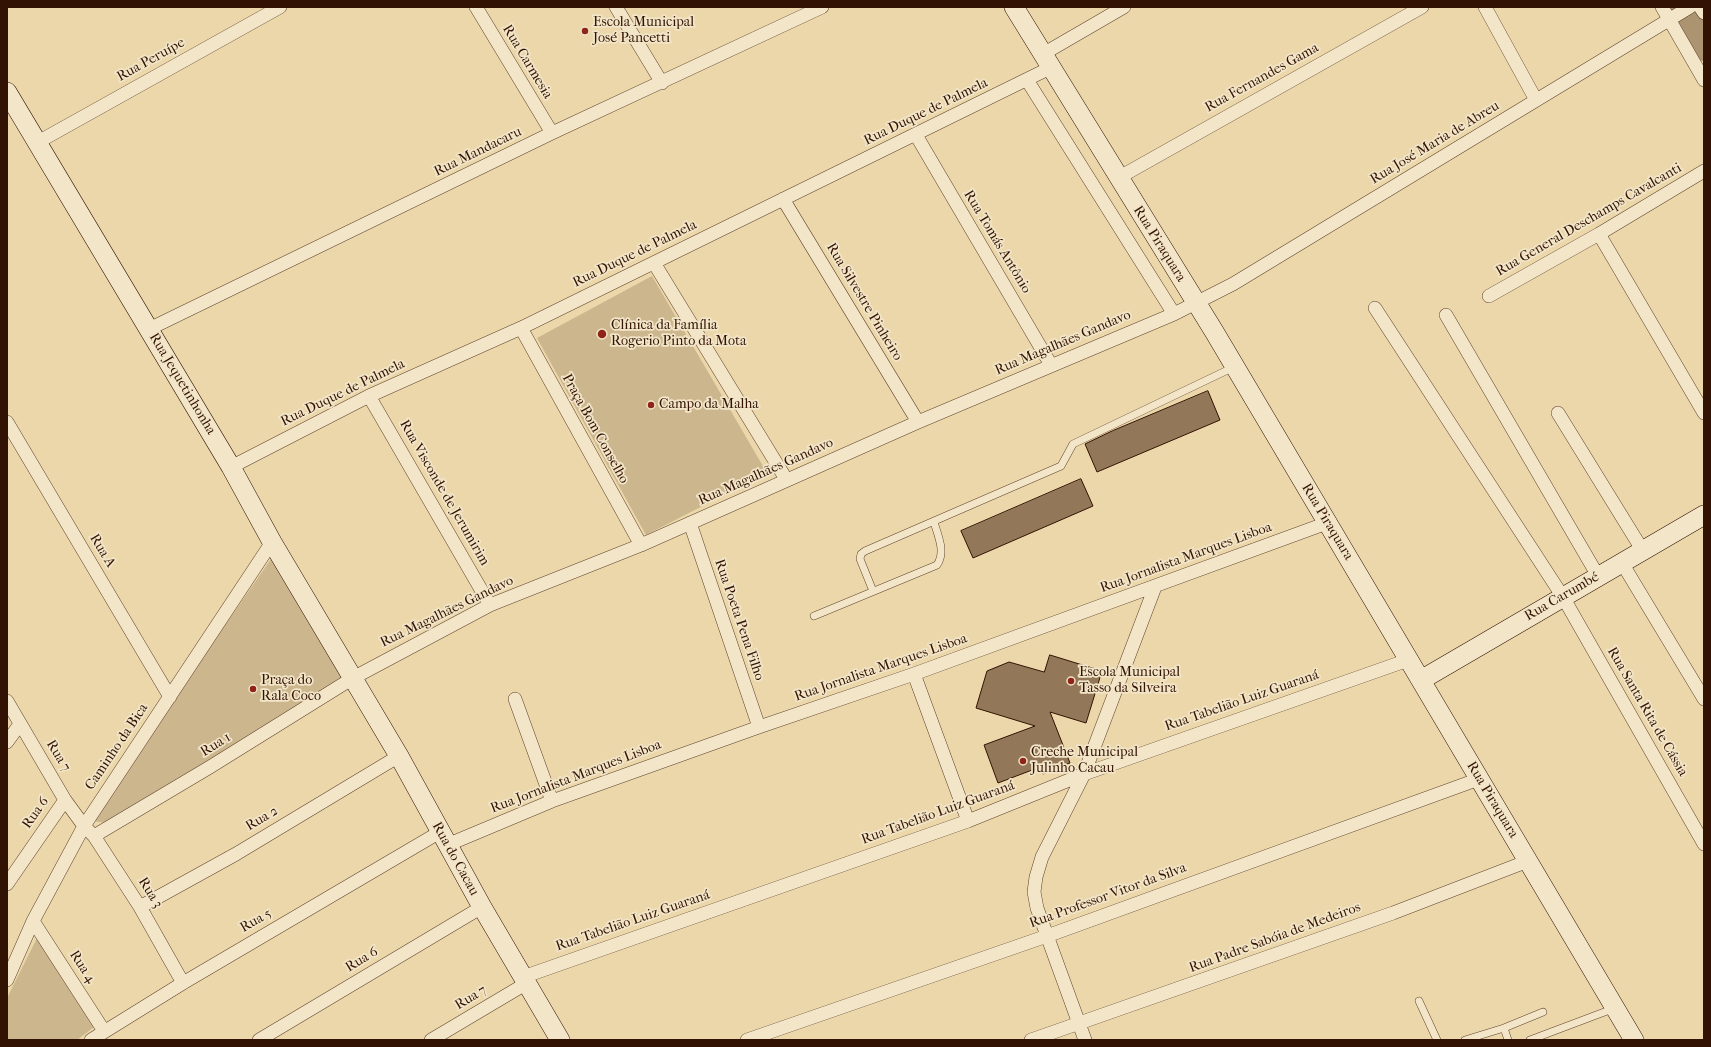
<!DOCTYPE html>
<meta charset="utf-8">
<style>
body{margin:0}
#map{position:relative;width:1711px;height:1047px;overflow:hidden;background:#ebd7aa;font-family:"IM FELL French Canon",serif}
canvas{display:block}
.frame{position:absolute;inset:0;border:8px solid #321202;pointer-events:none}
</style>
<div id="map">
<canvas width="1711" height="1047"></canvas>
<div class="frame"></div>
</div>
<script>
const context = document.querySelector('canvas').getContext('2d');
context.lineJoin = 'round';
function fill(path, color) { context.fillStyle = color; context.fill(path, 'evenodd'); }
function strokePath(path, color, width, dash) { context.strokeStyle = color; context.lineWidth = width; context.lineCap = dash ? 'butt' : 'round'; context.setLineDash(dash || []); context.stroke(path); }
function drawText(font, color, halo, rows, align = 'center') {
  context.font = font + ' "IM FELL French Canon",serif'; context.lineWidth = 3.5; context.setLineDash([]); context.textBaseline = 'middle'; context.strokeStyle = halo; context.fillStyle = color; for (const [text, x, y, turn = 0] of rows) {
    context.save(); context.translate(x, y); context.rotate((+turn || 0) * Math.PI / 180); context.textAlign = isNaN(turn) ? turn : align; if (halo) context.strokeText(text, 0, 0); context.fillText(text, 0, 0); context.restore();
  }
}
fill(new Path2D(`
 M 652,276 L 767,473 L 646,535 L 537,338 Z
 M 271,559 L 347,676 L 106,823 L 92,821 L 171,703 Z
 M 37,938 L 98,1024 L 77,1040 L 7,1040 L 7,998 Z`), '#ccb68d');
strokePath(new Path2D(`
 M 1680,7 L 1704,47`), '#ac9471', 28);
const building = new Path2D(`
 M 1208,391 L 1220,420 L 1097,472 L 1085,444 L 1112,431 Z
 M 1081,479 L 1093,506 L 973,558 L 961,531 Z
 M 1050,655 L 1102,671 L 1086,723 L 1050,712 L 1070,763 L 1043,774 L 1040,767 L 998,783 L 984,745 L 1035,726 L 976,708 L 987,671 L 1009,662 L 1044,672 Z`);
fill(building, '#927859');
strokePath(building, '#321202', 1);
const lane = new Path2D(`
 M 873,591 L 860,559 L 861,554 L 865,551 L 1061,466 L 1073,444 L 1234,367
 M 814,616 L 937,565 C 946,552 938,536 934,522
 M 1419,1001 L 1437,1040
 M 1504,1028 L 1543,1012
 M 1465,1040 L 1504,1028 L 1508,1040
 M 1530,1040 L 1615,1008`);
const street = new Path2D(`
 M 476,7 L 552,133
 M 616,7 L 662,83
 M 1485,7 L 1536,100
 M 1662,7 L 1704,80
 M 1700,7 L 1704,13
 M 1043,54 L 1124,7
 M 1027,80 L 1174,314
 M 916,135 L 1051,365
 M 38,142 L 280,7
 M 1118,178 L 1422,7
 M 783,199 L 918,422
 M 1599,234 L 1704,413
 M 654,263 L 786,479
 M 1489,296 L 1599,234 L 1704,171
 M 1375,308 L 1563,597 L 1704,844
 M 1446,315 L 1598,576
 M 521,328 L 641,545
 M 149,329 L 552,133 L 822,7
 M 369,396 L 490,605
 M 1558,413 L 1643,551
 M 7,422 L 170,697
 M 231,467 L 369,396 L 521,328 L 1052,67
 M 690,523 L 759,727
 M 1622,563 L 1704,699
 M 914,674 L 968,821
 M 515,699 L 552,801
 M 7,701 L 65,800 L 84,826 L 94,836 L 140,907 L 183,983
 M 7,742 L 20,724
 M 94,836 L 210,767 L 353,678 L 490,605 L 641,545 L 918,422 L 1174,314 L 1233,284 L 1690,7
 M 447,845 L 552,801 L 759,727 L 914,674 L 1327,523
 M 7,884 L 65,800
 M 140,907 L 236,854 L 399,756
 M 33,921 L 104,1031
 M 523,977 L 968,821 L 1084,774 L 1408,660
 M 7,980 L 33,921 L 84,826 L 272,542
 M 91,1040 L 183,983 L 440,832
 M 259,1040 L 482,907
 M 431,1040 L 527,983
 M 747,1040 L 1047,936 L 1479,779
 M 1031,1040 L 1393,913 L 1528,861
 M 1085,1040 L 1037,908 L 1034,892 L 1036,877 L 1042,857 L 1084,774 L 1155,587`);
const secondary = new Path2D(`
 M 1014,7 L 1215,333 L 1634,1040
 M 7,92 L 231,467 L 272,542 L 399,756 L 482,907 L 560,1040
 M 1421,680 L 1704,515`);
strokePath(lane, '#60432c', 8);
strokePath(street, '#60432c', 14);
strokePath(secondary, '#321202', 20);
strokePath(lane, '#f2e5c8', 7);
strokePath(street, '#f2e5c8', 13);
strokePath(secondary, '#f2e5c8', 19);
for (const [x, y, r, color] of [
 [585,31,4,"#8f2418"],
 [602,334,5,"#8f2418"],
 [651,405,4,"#8f2418"],
 [1071,681,4,"#8f2418"],
 [253,689,4,"#8f2418"],
 [1023,761,4,"#8f2418"]
]) { const dot = new Path2D(); dot.arc(x, y, r, 0, 2 * Math.PI); context.fillStyle = color; context.fill(dot); strokePath(dot, '#f2e5c8', 1.5); }
drawText('14px', '#321202', '#f2e5c8', [
 ["Escola Municipal",593,23],
 ["José Pancetti",593,39],
 ["Clínica da Família",611,326],
 ["Rogerio Pinto da Mota",611,342],
 ["Campo da Malha",659,405],
 ["Escola Municipal",1079,673],
 ["Tasso da Silveira",1079,689],
 ["Praça do",261,681],
 ["Rala Coco",261,697],
 ["Creche Municipal",1031,753],
 ["Julinho Cacau",1031,769]
], 'left');
drawText('14px', '#321202', '#f2e5c8', [
 ["Rua Peruípe",151,60,-29],
 ["Rua Carmesia",527,62,59],
 ["Rua Fernandes Gama",1262,78,-29],
 ["Rua Duque de Palmela",926,112,-26],
 ["Rua José Maria de Abreu",1435,143,-31],
 ["Rua Mandacaru",478,152,-26],
 ["Rua General Deschamps Cavalcanti",1589,220,-30],
 ["Rua Tomás Antônio",997,242,59],
 ["Rua Piraquara",1159,244,58],
 ["Rua Duque de Palmela",635,254,-26],
 ["Rua Silvestre Pinheiro",864,302,59],
 ["Rua Magalhães Gandavo",1063,343,-23],
 ["Rua Jequetinhonha",182,384,59],
 ["Rua Duque de Palmela",343,393,-26],
 ["Praça Bom Conselho",595,429,61],
 ["Rua Magalhães Gandavo",766,472,-24],
 ["Rua Visconde de Jerumirim",444,493,60],
 ["Rua Piraquara",1327,522,59],
 ["Rua A",102,551,59],
 ["Rua Jornalista Marques Lisboa",1186,558,-20],
 ["Rua Carumbé",1562,597,-30],
 ["Rua Magalhães Gandavo",447,612,-26],
 ["Rua Poeta Pena Filho",739,620,71],
 ["Rua Jornalista Marques Lisboa",881,668,-19],
 ["Rua Tabelião Luiz Guaraná",1242,701,-19],
 ["Rua Santa Rita de Cássia",1647,712,60],
 ["Rua 1",216,745,-32],
 ["Caminho da Bica",117,747,-56],
 ["Rua 7",58,756,59],
 ["Rua Jornalista Marques Lisboa",576,777,-21],
 ["Rua Piraquara",1492,800,59],
 ["Rua 6",36,813,-55],
 ["Rua Tabelião Luiz Guaraná",938,813,-20],
 ["Rua 2",262,819,-31],
 ["Rua do Cacau",455,859,61],
 ["Rua 3",150,893,58],
 ["Rua Professor Vitor da Silva",1108,896,-20],
 ["Rua 5",256,921,-30],
 ["Rua Tabelião Luiz Guaraná",633,921,-19],
 ["Rua Padre Sabóia de Medeiros",1275,938,-20],
 ["Rua 6",362,960,-31],
 ["Rua 4",82,967,57],
 ["Rua 7",471,998,-31]
]);
</script>
